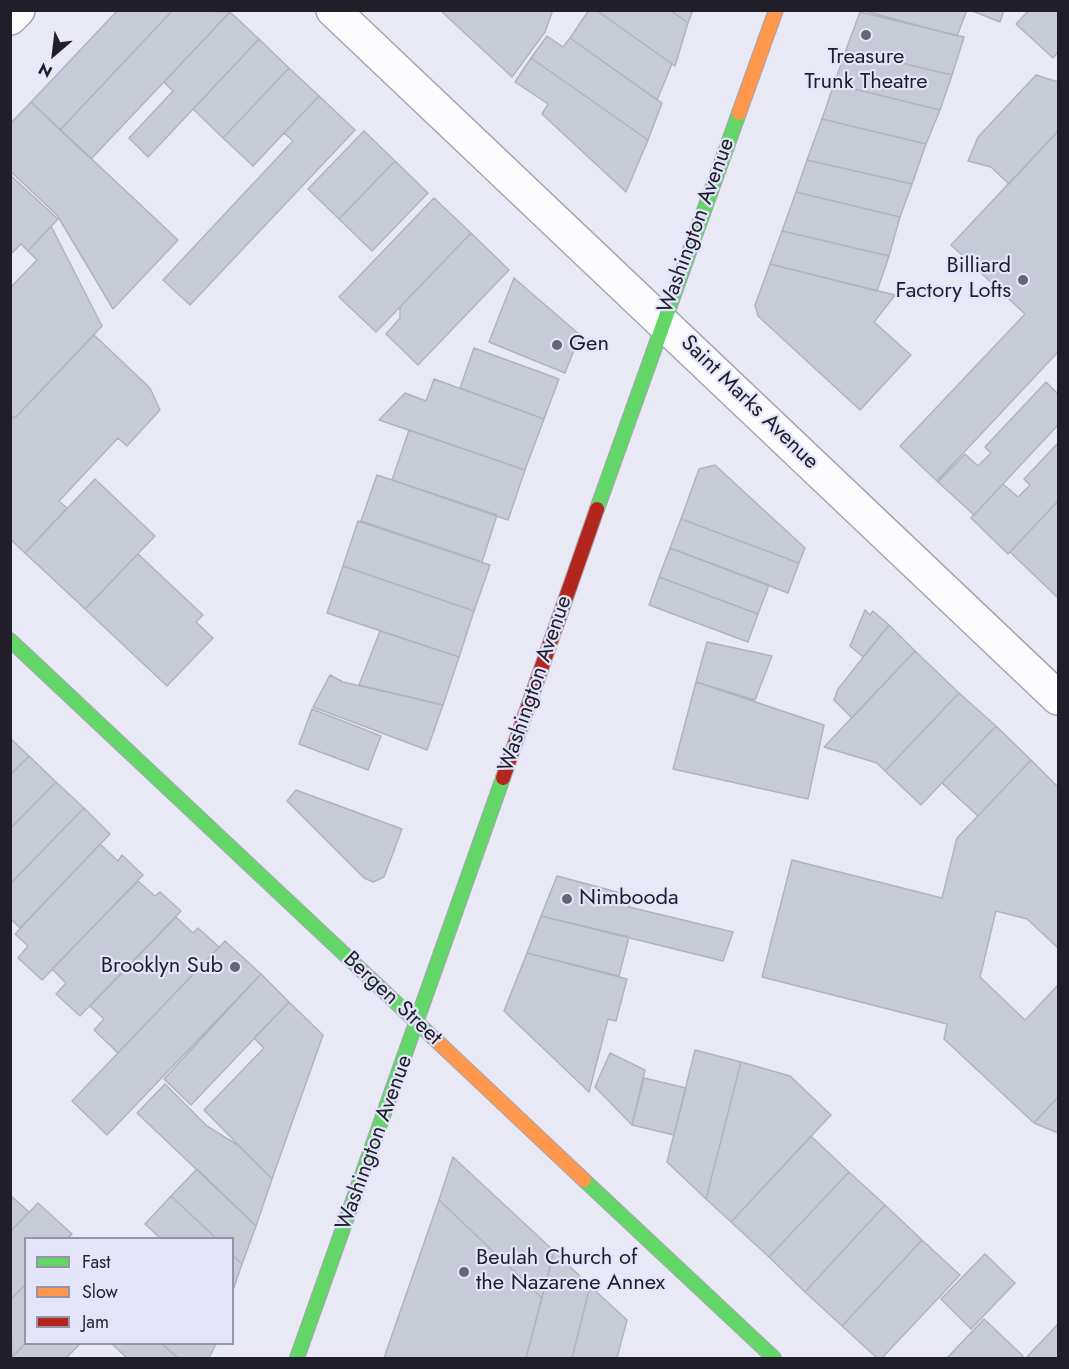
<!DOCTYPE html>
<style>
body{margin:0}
#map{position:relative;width:1069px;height:1369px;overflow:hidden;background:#e9e9f6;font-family:Jost,sans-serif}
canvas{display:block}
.frame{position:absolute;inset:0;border:12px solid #1f1e29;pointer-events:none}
.legend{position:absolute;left:24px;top:1237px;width:210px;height:108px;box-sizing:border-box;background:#e4e4fb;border:2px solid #9595a7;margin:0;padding:8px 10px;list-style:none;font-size:18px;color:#1f1e29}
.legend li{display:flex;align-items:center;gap:12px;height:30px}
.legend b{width:30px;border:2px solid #9595a7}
.north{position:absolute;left:24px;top:24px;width:60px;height:60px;-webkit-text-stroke:4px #e4e4fb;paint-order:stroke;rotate:208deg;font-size:16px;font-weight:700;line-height:24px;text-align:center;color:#1f1e29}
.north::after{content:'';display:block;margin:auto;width:21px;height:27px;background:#1f1e29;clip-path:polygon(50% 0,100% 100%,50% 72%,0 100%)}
</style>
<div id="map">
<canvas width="1069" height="1369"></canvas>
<div class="frame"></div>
<ul class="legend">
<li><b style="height:8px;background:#63d668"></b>Fast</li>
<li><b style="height:8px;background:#ff974d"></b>Slow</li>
<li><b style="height:8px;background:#b3261e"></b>Jam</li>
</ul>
<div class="north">N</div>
</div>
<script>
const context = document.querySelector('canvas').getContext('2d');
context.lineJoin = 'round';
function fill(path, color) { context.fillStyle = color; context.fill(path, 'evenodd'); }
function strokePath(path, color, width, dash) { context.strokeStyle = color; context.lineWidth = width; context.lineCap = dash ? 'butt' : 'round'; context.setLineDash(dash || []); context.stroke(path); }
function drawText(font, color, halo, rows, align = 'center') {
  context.font = font + ' Jost,sans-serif'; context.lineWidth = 4.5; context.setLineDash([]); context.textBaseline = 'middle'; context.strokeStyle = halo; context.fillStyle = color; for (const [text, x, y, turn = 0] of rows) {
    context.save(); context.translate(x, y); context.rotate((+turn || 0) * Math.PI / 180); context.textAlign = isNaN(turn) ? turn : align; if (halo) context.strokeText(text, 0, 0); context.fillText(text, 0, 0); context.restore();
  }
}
const building = new Path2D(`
 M 118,10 L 173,10 L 60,130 L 31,102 Z
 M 173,10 L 230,12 L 91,159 L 60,130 Z
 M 440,10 L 553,10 L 545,32 L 512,77 Z
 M 589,10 L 596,10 L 672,64 L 657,100 L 570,38 Z
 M 596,10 L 670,10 L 688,23 L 675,66 Z
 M 670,10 L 693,10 L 688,23 Z
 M 861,10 L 967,10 L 957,36 Z
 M 970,10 L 1004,10 L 1000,22 Z
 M 1029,10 L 1058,10 L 1058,52 L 1053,58 L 1016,24 Z
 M 230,12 L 259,39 L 148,157 L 129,138 L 173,91 L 164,82 Z
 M 860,12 L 964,37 L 952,75 L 846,50 Z
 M 547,36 L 563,47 L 570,38 L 662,103 L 648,140 L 531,58 Z
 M 259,39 L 289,68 L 223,138 L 193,109 Z
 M 846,50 L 952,75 L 940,110 L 834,84 Z
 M 531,58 L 648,140 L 626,192 L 542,114 L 548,104 L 515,82 Z
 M 289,68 L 319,96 L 253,166 L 223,138 Z
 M 1036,75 L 1058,82 L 1058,131 L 1009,184 L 991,167 L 968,161 L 978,137 Z
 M 834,84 L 940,110 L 926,144 L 822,119 Z
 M 319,96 L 355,130 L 190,305 L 163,280 L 293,141 L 284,133 Z
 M 31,102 L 178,240 L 113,309 L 57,215 L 10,171 L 10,124 Z
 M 822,119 L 926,144 L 912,184 L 807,160 Z
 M 364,131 L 395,161 L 339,219 L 308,189 Z
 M 1058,131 L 1058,352 L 937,481 L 900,446 L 1025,314 L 951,245 Z
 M 807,160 L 912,184 L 900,217 L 796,192 Z
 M 395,161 L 428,193 L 372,251 L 339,219 Z
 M 10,175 L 58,219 L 28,251 L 21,244 L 10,255 Z
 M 796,192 L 900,217 L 889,256 L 782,231 Z
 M 434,198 L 471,233 L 376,332 L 339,297 Z
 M 51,226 L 102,326 L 15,418 L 13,416 L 10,419 L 10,288 L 37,260 L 28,251 Z
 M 782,231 L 889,256 L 877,291 L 770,264 Z
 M 471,233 L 509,270 L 418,365 L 386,334 L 400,318 L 400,307 Z
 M 770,264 L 895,295 L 874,322 L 911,355 L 860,410 L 758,316 L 755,305 Z
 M 514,278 L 580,335 L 565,373 L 489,342 Z
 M 94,335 L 150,388 L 160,410 L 127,446 L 118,438 L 59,501 L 67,508 L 25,553 L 10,539 L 10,419 L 13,416 L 15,418 Z
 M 474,348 L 559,379 L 544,419 L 460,388 Z
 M 434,379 L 544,419 L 525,470 L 379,420 L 405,393 L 426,401 Z
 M 1046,382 L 1058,394 L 1058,425 L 974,515 L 938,482 L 965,454 L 978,466 L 991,453 L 985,447 Z
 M 409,430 L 525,470 L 508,520 L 392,480 Z
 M 1058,443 L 1058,501 L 1008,554 L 971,518 L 1003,484 L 1018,497 L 1030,485 L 1024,479 Z
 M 715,465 L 805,548 L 799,563 L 681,519 L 699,469 Z
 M 377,475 L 497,515 L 482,562 L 361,521 Z
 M 95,479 L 155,536 L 85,609 L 25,553 Z
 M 1058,501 L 1058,598 L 1010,552 Z
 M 681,519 L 799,563 L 788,593 L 670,548 Z
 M 358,521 L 490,565 L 474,611 L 343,566 Z
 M 670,548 L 769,585 L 758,614 L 659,577 Z
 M 138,554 L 203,615 L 196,622 L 213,638 L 167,686 L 85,609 Z
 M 343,566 L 474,611 L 459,657 L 327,613 Z
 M 659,577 L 758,614 L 748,642 L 649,605 Z
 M 865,610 L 870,615 L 873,611 L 889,625 L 863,657 L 850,646 Z
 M 889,625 L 915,651 L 852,718 L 834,700 L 838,689 Z
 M 380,631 L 459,657 L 443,705 L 359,685 Z
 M 707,642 L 772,656 L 755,700 L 696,682 Z
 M 915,651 L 959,693 L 885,771 L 877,763 L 824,747 Z
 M 330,675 L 343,682 L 443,705 L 427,750 L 313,707 Z
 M 696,682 L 824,725 L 808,799 L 673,769 Z
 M 959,693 L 996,726 L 921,805 L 885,771 Z
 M 312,709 L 381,736 L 368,770 L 299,744 Z
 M 996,726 L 1031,760 L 978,816 L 942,783 Z
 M 10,738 L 29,756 L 10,775 Z
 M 29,756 L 56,782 L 10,829 L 10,775 Z
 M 1031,760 L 1058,787 L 1058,948 L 1027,919 L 996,911 L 980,977 L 1025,1020 L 1058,985 L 1058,1097 L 1034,1123 L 944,1039 L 947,1024 L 762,977 L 792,860 L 942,898 L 957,838 Z
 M 56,782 L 84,808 L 10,884 L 10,829 Z
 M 296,790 L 402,829 L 384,877 L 373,882 L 364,878 L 287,801 Z
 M 84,808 L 110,834 L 20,928 L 10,918 L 10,884 Z
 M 100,844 L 118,861 L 122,855 L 143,875 L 42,980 L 18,958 L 28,946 L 15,934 Z
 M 557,876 L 632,896 L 629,907 L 733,932 L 723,961 L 541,916 Z
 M 138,881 L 155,896 L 160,892 L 181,911 L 80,1016 L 56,994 L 66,983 L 52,969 Z
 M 541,916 L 629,937 L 619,976 L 527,953 Z
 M 176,917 L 193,933 L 198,928 L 219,947 L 118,1053 L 94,1030 L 104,1019 L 90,1006 Z
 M 225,941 L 261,974 L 107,1135 L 72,1101 Z
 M 527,953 L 627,979 L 616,1021 L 608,1019 L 589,1092 L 504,1011 Z
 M 261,974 L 289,1002 L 191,1105 L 164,1079 Z
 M 289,1002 L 323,1035 L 272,1179 L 204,1110 L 264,1048 L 254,1038 Z
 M 695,1050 L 741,1062 L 706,1199 L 667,1162 Z
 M 610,1053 L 645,1070 L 632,1125 L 595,1087 Z
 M 741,1062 L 790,1076 L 831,1115 L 731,1222 L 706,1199 Z
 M 644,1078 L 686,1088 L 674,1135 L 632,1125 Z
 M 165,1084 L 207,1126 L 239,1146 L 272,1179 L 256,1226 L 137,1113 Z
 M 1058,1097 L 1058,1133 L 1034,1123 Z
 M 811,1136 L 849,1172 L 769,1257 L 731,1222 Z
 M 453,1157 L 554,1251 L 542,1298 L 439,1200 Z
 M 197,1169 L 256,1226 L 242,1264 L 232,1255 L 232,1238 L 216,1238 L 171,1196 Z
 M 849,1172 L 885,1205 L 805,1292 L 769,1257 Z
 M 10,1195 L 29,1212 L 10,1232 Z
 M 171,1196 L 216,1238 L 160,1238 L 145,1224 Z
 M 439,1200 L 542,1298 L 526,1358 L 384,1358 Z
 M 38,1203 L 72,1234 L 68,1238 L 26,1238 L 26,1284 L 10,1300 L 10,1232 Z
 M 885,1205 L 922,1240 L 842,1326 L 805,1292 Z
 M 922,1240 L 960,1275 L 882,1358 L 877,1358 L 842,1326 Z
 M 554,1251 L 590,1286 L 572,1358 L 526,1358 Z
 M 985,1254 L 1015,1283 L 971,1329 L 941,1299 Z
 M 232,1255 L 242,1264 L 232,1293 Z
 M 26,1284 L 26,1343 L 12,1357 L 10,1300 Z
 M 590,1286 L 627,1320 L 617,1358 L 572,1358 Z
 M 984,1319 L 1023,1356 L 1021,1358 L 947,1358 Z
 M 1058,1324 L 1058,1358 L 1026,1358 Z
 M 26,1343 L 26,1344 L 80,1344 L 66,1358 L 14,1358 L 12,1357 Z
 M 112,1344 L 162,1344 L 178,1358 L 127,1358 Z
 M 162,1344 L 216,1344 L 209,1358 L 178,1358 Z`);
fill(building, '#c7cbd5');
strokePath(building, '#b0b4bd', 1.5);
const street = new Path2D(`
 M 333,10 L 1058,698
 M 10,18 L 18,10`);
const fast = new Path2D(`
 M 597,509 L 739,113
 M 10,640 L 440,1044
 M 584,1180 L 774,1358
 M 297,1358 L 503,778`);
const slow = new Path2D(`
 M 739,113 L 776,10
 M 440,1044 L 584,1180`);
const jam = new Path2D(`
 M 503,778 L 597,509`);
strokePath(street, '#a6a6b1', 36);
strokePath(fast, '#a6a6b1', 16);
strokePath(slow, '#a6a6b1', 16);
strokePath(jam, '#a6a6b1', 16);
strokePath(street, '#fcfcfe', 33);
strokePath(fast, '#63d668', 14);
strokePath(slow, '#ff974d', 14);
strokePath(jam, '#b3261e', 14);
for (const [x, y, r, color] of [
 [866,35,6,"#666571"],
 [1023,280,6,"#666571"],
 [557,345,6,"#666571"],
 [567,899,6,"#666571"],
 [235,967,6,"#666571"],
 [464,1272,6,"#666571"]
]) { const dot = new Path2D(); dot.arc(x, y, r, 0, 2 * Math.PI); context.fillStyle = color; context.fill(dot); strokePath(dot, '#e4e4fb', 2); }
drawText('22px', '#1f1e29', '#e4e4fb', [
 ["Treasure",866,58,"center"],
 ["Trunk Theatre",866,83,"center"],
 ["Billiard",1011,267,"right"],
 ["Factory Lofts",1011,292,"right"],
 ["Gen",569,345],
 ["Nimbooda",579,899],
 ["Brooklyn Sub",223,967,"right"],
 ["Beulah Church of",476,1259],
 ["the Nazarene Annex",476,1284]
], 'left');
drawText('22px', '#1f1e29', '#e4e4fb', [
 ["Washington Avenue",697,226,-70],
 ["Saint Marks Avenue",749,403,44],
 ["Washington Avenue",536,684,-71],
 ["Bergen Street",392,999,43],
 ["Washington Avenue",375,1143,-70]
]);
</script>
